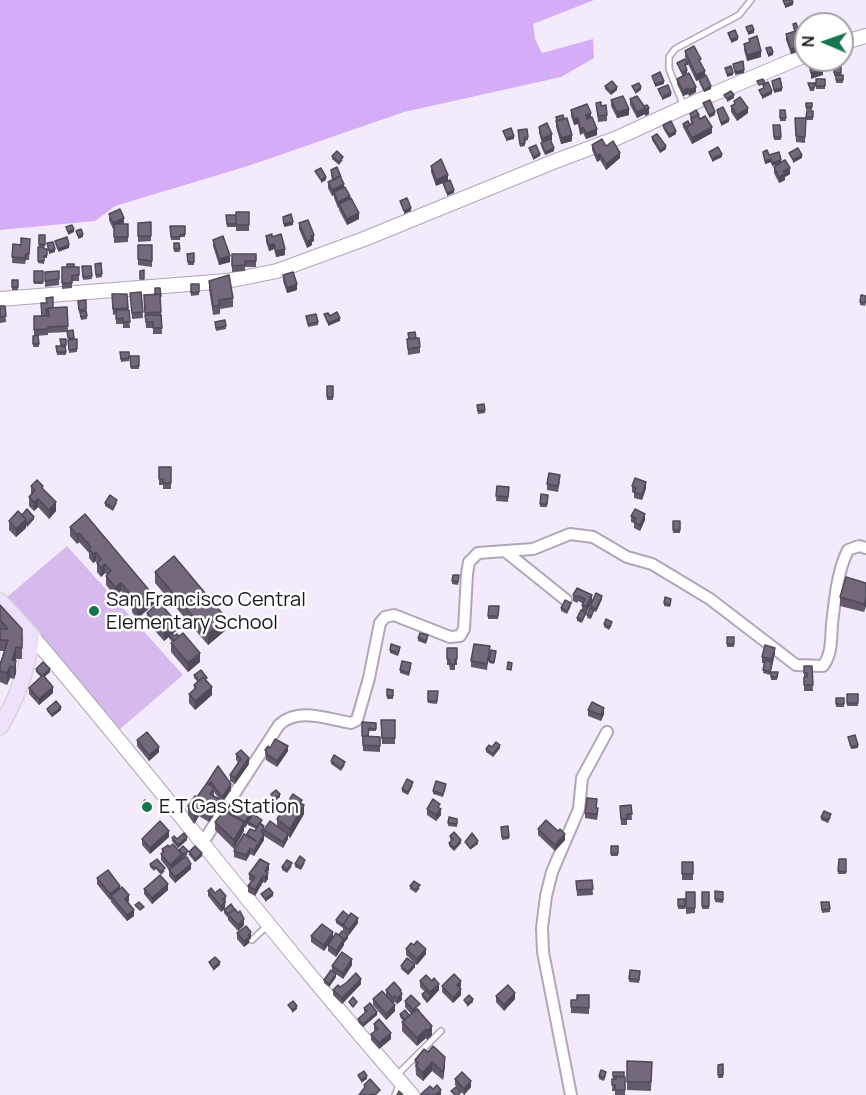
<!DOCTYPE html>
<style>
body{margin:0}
#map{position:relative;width:866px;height:1095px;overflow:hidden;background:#f3eafc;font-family:Manrope,sans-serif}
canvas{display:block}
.north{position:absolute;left:794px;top:12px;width:60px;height:60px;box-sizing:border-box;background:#fff;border:2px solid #a4a2a5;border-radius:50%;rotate:272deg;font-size:16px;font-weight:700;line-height:24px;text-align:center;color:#1b171f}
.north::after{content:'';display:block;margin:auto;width:21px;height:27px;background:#16774e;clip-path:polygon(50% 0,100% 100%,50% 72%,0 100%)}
</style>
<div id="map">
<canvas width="866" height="1095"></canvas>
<div class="north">N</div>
</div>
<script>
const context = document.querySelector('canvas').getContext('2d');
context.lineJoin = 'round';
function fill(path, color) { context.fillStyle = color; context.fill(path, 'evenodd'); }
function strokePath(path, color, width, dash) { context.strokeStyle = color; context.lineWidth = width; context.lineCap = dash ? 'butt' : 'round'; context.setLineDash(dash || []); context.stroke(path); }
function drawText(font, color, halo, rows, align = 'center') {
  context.font = font + ' Manrope,sans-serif'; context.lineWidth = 5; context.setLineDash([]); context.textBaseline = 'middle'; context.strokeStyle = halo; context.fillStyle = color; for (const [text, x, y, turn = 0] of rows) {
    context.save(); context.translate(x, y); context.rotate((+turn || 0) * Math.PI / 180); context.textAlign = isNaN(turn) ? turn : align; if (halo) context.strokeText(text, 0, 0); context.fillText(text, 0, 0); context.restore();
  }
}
fill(new Path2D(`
 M 67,546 L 183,675 L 120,729 L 7,597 Z`), '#d6baee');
fill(new Path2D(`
 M 0,0 L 594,0 L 533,24 L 535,39 L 542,53 L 593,39 L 594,58 L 561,77 L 404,112 L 248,166 L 115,206 L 95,221 L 0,230 Z`), '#d5acf6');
const lane = new Path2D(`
 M 684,107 L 669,69 L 669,57 L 675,49 L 739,15 L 751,0
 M 252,940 L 268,925
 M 397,1075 L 441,1031
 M 395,1095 L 400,1083`);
const street = new Path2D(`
 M 505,551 L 566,600
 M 203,842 L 279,725 C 298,707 327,719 351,723 L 357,720 L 369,678 L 380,623 L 385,617 L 394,615 L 450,637 L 460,636 L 464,629 L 467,574 L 469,562 L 478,553 L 533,549 L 570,534 L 593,537 L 627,557 L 652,564 L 710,599 L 796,665 L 823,666 C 832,654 831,639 832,624 C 835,600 837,572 848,550 L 859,546 L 866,548
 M 571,1095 L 543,952 L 542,928 L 546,896 L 552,872 L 579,809 L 582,778 L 607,732`);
const secondary = new Path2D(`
 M 842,43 L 866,36
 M 0,299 L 227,281 L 277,271 L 364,239 L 553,162 L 617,138 L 711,95 L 806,55
 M 32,636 C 161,787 281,946 412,1095`);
const primary = new Path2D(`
 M 0,601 L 32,636 C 27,671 18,697 0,727`);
strokePath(lane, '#b0a5ba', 8);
strokePath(street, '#b0a5ba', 14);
strokePath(secondary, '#b0a5ba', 16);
strokePath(primary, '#d6d5d7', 18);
strokePath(lane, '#fff', 5);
strokePath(street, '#fff', 10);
strokePath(secondary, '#fff', 14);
strokePath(primary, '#eedffb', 15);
fill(new Path2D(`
 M 793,24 L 799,34 L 797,34 L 801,51 L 791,54 L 786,40 L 786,34 L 794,31 Z
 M 749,39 L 761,57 L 747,61 L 744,50 L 744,44 L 749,42 Z
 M 685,51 L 701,63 L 705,76 L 711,89 L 704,92 L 699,82 L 699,80 L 696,81 L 685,57 Z
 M 834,65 L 841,65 L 841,75 L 843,75 L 843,83 L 836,83 L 836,76 L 834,76 Z
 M 677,79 L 696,92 L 689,96 L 688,94 L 683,96 L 677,84 Z
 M 816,79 L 825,79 L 825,89 L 816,89 Z
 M 808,83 L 815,83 L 814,91 L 810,91 Z
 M 605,86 L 617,90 L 611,95 L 605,89 Z
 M 637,96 L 649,114 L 645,116 L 645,114 L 637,118 L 630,105 L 630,99 Z
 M 611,100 L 629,115 L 617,118 L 611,106 Z
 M 734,101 L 748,113 L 737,121 L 731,112 L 731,106 L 734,105 Z
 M 596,103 L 601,106 L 607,115 L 607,121 L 598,122 Z
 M 806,103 L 812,103 L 812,110 L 806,110 Z
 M 571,110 L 591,117 L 597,135 L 586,139 L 583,133 L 580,135 L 578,124 L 574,125 L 571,116 Z
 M 780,110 L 785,110 L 786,121 L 780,121 Z
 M 807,111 L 813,111 L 813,120 L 806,120 Z
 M 690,114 L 699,117 L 712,133 L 692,144 L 683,127 L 683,124 L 691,124 Z
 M 556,117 L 564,119 L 572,141 L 561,144 L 556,127 Z
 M 795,118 L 806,118 L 805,143 L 796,142 Z
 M 663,125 L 676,134 L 669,138 L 663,128 Z
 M 773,125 L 780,125 L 781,140 L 774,140 Z
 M 539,127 L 552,140 L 551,141 L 554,151 L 545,155 L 541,146 L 542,143 L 539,133 Z
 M 518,133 L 528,137 L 528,140 L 525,141 L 525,146 L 520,147 Z
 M 652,137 L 666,149 L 660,153 L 652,140 Z
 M 592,145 L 606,146 L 620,158 L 606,170 L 600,160 L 597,162 L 592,150 Z
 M 763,152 L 781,162 L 790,174 L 785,177 L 785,180 L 779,183 L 774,173 L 774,167 L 780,163 L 772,166 L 771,162 L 765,164 Z
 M 332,156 L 343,160 L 339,165 L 332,159 Z
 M 441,159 L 436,186 L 431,172 L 431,166 Z
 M 331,170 L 341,179 L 344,187 L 359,219 L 347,225 L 339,210 L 339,207 L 338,208 L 334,198 L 334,195 L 332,196 L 328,188 L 328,182 L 332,180 Z
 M 249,212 L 249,231 L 236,231 L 236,227 L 227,227 L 226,215 L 236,215 Z
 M 109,214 L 124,224 L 128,224 L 128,242 L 114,243 L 114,229 L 113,229 L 109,220 Z
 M 151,222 L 151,241 L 138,242 L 138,223 Z
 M 299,223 L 314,241 L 312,242 L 312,245 L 307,248 L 299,229 Z
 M 170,226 L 185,226 L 185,237 L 180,237 L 180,240 L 171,240 Z
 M 39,235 L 45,235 L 44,249 L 47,249 L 47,258 L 44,258 L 44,264 L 38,263 Z
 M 266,236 L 272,237 L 285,255 L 276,257 L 274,249 L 269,251 L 266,242 Z
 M 30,239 L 29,260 L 26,260 L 25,264 L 12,263 L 13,244 L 21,245 Z
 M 213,240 L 230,262 L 219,265 L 213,246 Z
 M 174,243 L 179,243 L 180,252 L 174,252 Z
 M 138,245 L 152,245 L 152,267 L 138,265 Z
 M 194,253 L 194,265 L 188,265 L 187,254 Z
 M 232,254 L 256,254 L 256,267 L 245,267 L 245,271 L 232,272 Z
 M 101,263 L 102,277 L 96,278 L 95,264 Z
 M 82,266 L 91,266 L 92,279 L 83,280 Z
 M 62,267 L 79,267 L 79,281 L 72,281 L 72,288 L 62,289 Z
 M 34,271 L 43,271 L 43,284 L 34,284 Z
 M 59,271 L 59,285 L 45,287 L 45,272 Z
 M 283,275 L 297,290 L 287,293 L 283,281 Z
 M 12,280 L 18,280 L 18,290 L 12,290 Z
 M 209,281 L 233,298 L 233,307 L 220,309 L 220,314 L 213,315 L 209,289 Z
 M 191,284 L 199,284 L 199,295 L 191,296 Z
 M 160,288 L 162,334 L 153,334 L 153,328 L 146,328 L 144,295 L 155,295 Z
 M 141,292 L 143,318 L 132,319 L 130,293 Z
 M 112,294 L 127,294 L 130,328 L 123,328 L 123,324 L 116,324 L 116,314 L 113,315 Z
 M 866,299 L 865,306 L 860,305 L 860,302 Z
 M 86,300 L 87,319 L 81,320 L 80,312 L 79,313 L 78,301 Z
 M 41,303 L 53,308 L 67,307 L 68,331 L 73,330 L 74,340 L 77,339 L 77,352 L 69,353 L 68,332 L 48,333 L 48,335 L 35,336 L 38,335 L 39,347 L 33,347 L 33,336 L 34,336 L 34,316 L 41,316 Z
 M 0,306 L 5,306 L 6,322 L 0,323 Z
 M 306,316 L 318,322 L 318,325 L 308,327 Z
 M 225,320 L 226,329 L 216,331 L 215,322 Z
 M 416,338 L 420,347 L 420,353 L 408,355 L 407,339 Z
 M 60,339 L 66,339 L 66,355 L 57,355 L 56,346 L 61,346 Z
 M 120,352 L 129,352 L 129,361 L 121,362 Z
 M 130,356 L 139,356 L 139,369 L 131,369 Z
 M 327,386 L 333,386 L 333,400 L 327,400 Z
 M 477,405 L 485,410 L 485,413 L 478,414 Z
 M 159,467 L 171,467 L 171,489 L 163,489 L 163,485 L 159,485 Z
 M 560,481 L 558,492 L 547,490 L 547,484 Z
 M 31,486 L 43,490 L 56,511 L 49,519 L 38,507 L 34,511 L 29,506 L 29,497 L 31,495 Z
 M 497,486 L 509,487 L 508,502 L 496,501 Z
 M 632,486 L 646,488 L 642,500 L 634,498 L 634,493 L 632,492 Z
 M 541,494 L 548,495 L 547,507 L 540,507 Z
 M 105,503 L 117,503 L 113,511 L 105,506 Z
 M 85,514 L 154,604 L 137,619 L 132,612 L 132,604 L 121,591 L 115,596 L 106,585 L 106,576 L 107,575 L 105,573 L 101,577 L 97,572 L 97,563 L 96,561 L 93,563 L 89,558 L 89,553 L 79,542 L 77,544 L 70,536 L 70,527 Z
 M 22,515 L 34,519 L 27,527 L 26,525 L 26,528 L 16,537 L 9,530 L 9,521 Z
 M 631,516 L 645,520 L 640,531 L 634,528 L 634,523 L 631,522 Z
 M 673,521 L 680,521 L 680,533 L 673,533 Z
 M 155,572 L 226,630 L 208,645 L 155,583 Z
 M 453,575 L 459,575 L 458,585 L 452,584 Z
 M 866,583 L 864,612 L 840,606 L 840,597 Z
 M 577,588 L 592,601 L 582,623 L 577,621 L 577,618 L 582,611 L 582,603 L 578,601 L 577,603 L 573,601 L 573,595 Z
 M 602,599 L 596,612 L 594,611 L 591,619 L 587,618 L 590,606 Z
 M 671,602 L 670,607 L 664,606 L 664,603 Z
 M 0,605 L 22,629 L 22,659 L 16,659 L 16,673 L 14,679 L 10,678 L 7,685 L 0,682 L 0,661 L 1,661 L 4,651 L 0,651 Z
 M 489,606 L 499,606 L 498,619 L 488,619 Z
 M 571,606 L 567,614 L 561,611 L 561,608 Z
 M 147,613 L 176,631 L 172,634 L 200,662 L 188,672 L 171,652 L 171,643 L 172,642 L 169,638 L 169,637 L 164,641 L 147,622 Z
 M 604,624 L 612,625 L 609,630 L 604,627 Z
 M 727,637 L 734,637 L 734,647 L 727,647 Z
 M 418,638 L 428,638 L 426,644 L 418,641 Z
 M 490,646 L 487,670 L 471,667 L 471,661 Z
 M 447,648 L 457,648 L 457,665 L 455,665 L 455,670 L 450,670 L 449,665 L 447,665 Z
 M 390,650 L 400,650 L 398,656 L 390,653 Z
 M 775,653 L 770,675 L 763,673 L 764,663 L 762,663 L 762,657 Z
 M 496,654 L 494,664 L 489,663 L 489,661 Z
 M 411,666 L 409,676 L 400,673 L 400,670 Z
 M 804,666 L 812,666 L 813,691 L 804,691 Z
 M 36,669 L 50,672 L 44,677 L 53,693 L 39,705 L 29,694 L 29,688 L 41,677 L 36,672 Z
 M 771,672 L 778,672 L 777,680 L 771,680 Z
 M 194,675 L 207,681 L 212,695 L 195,710 L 189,703 L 189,694 L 194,690 L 194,685 L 198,682 L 194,678 Z
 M 387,689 L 393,690 L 393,699 L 387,699 Z
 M 428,691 L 438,691 L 437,704 L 428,703 Z
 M 847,694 L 858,694 L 858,706 L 847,706 Z
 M 836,698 L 844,698 L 844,707 L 836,707 Z
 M 47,709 L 61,710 L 52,717 L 47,711 Z
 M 588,710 L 604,714 L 601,721 L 588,716 Z
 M 395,720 L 395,744 L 382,744 L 381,726 Z
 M 362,722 L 376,723 L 376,731 L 369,731 L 369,736 L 380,737 L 380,752 L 363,751 Z
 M 137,740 L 159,752 L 149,761 L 137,746 Z
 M 270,748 L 288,751 L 277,767 L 266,760 L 265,750 Z
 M 500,748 L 493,757 L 486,752 L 486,749 Z
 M 236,754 L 249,764 L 235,784 L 230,781 L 230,775 L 238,762 L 236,760 Z
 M 331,761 L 345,765 L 341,771 L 331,764 Z
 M 218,766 L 231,790 L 222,803 L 214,792 L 214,796 L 219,808 L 209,822 L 199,816 L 194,824 L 188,815 L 188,806 L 197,797 Z
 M 413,785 L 408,795 L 402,792 L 402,789 Z
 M 446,787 L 443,797 L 433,794 L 433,791 Z
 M 142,803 L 151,810 L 148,813 L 142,806 Z
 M 302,804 L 304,814 L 290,838 L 288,836 L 288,839 L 283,848 L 264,836 L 264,840 L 254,856 L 250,854 L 246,861 L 234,857 L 234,851 L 247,836 L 247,834 L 255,831 L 256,829 L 248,825 L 248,823 L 245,828 L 244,827 L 244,831 L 234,849 L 215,830 L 215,822 L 226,812 L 251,817 L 262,823 L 261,824 L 264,829 L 277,827 L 277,819 Z
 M 631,805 L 632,820 L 627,820 L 627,825 L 621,825 L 620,806 Z
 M 440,808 L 441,815 L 436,821 L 427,815 L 427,809 Z
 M 597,808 L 598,814 L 597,820 L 585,818 L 585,813 Z
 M 449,817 L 457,819 L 457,827 L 448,826 Z
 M 821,817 L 831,817 L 828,823 L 821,820 Z
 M 508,826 L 509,839 L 502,840 L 501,827 Z
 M 538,829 L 565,840 L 555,851 L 538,835 Z
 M 450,836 L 461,843 L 454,851 L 449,846 L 449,843 L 451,840 L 450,839 Z
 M 169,837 L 150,854 L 142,845 L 142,839 Z
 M 172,838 L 177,839 L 187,840 L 178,848 L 172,841 Z
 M 611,846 L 618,846 L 618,856 L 611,856 Z
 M 162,849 L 179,851 L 179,850 L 188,854 L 185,857 L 191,869 L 175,883 L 169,876 L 169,870 L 161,860 L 161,854 L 162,853 Z
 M 189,852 L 202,856 L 195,862 L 189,855 Z
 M 839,859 L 846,859 L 846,874 L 838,874 Z
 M 682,862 L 693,862 L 693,880 L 682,880 Z
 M 305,863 L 301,870 L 295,867 L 295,864 Z
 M 150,864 L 165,871 L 161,875 L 156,869 L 154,871 L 150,867 Z
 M 292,866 L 287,873 L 282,870 L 282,867 Z
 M 269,870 L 267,873 L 268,879 L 265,883 L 263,882 L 255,896 L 248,892 L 248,886 L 251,881 L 249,880 L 249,874 Z
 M 97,878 L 120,888 L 129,901 L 128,903 L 134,916 L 127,921 L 111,902 L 111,899 L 110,900 L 97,884 Z
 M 592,880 L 593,895 L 577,896 L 576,881 Z
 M 410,886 L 420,888 L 416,893 L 410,889 Z
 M 144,889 L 168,890 L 152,904 L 144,894 Z
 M 208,891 L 215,893 L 226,902 L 225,903 L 225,908 L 221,912 L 208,896 Z
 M 715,891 L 723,892 L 723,903 L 715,902 Z
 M 686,892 L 695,892 L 695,913 L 686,914 Z
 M 702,892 L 709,892 L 709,909 L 702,909 Z
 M 678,899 L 685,899 L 685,909 L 678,909 Z
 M 821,902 L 829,902 L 830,912 L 822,913 Z
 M 224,910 L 244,925 L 238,931 L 228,920 L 228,918 L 224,913 Z
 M 349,916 L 358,923 L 349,935 L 343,931 L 343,928 L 336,923 L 336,920 Z
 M 237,933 L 251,938 L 249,940 L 249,943 L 244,947 L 237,939 Z
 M 339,935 L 348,938 L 344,943 L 344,945 L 336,957 L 328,951 L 328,945 Z
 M 311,936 L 333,938 L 324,951 L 311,942 Z
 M 406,949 L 426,954 L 417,965 L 406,955 Z
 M 352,965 L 343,979 L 336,974 L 336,977 L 329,987 L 324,983 L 324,980 L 332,971 L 332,966 Z
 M 401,966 L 415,967 L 408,975 L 401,969 Z
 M 630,970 L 640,971 L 639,983 L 629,982 Z
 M 420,981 L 432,981 L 439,990 L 427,1003 L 422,997 L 422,994 L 425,992 L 420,987 Z
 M 361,984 L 342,1004 L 333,995 L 333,990 L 340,987 Z
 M 442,986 L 461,986 L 460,988 L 461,995 L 453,1003 L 442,992 Z
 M 386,990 L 401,990 L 402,1000 L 397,1004 L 395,1002 L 393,1003 L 395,1011 L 386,1020 L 373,1005 L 373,999 L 386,995 Z
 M 589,995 L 589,1014 L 571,1013 L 571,1000 L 577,1000 Z
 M 496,996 L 515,999 L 504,1011 L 496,1002 Z
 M 405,1001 L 420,1010 L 419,1011 L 432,1035 L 427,1040 L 426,1038 L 417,1046 L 402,1031 L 402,1022 L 403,1021 L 400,1017 L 400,1014 L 409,1015 L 411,1014 L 405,1007 Z
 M 364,1008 L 377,1015 L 363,1027 L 358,1022 L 358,1019 L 365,1013 L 364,1011 Z
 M 374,1024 L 391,1039 L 379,1049 L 371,1040 L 371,1034 L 375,1031 L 374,1030 Z
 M 428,1052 L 445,1066 L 443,1080 L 432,1071 L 423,1081 L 416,1075 L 415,1060 Z
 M 627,1061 L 652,1062 L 651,1091 L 627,1090 Z
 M 723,1064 L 723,1078 L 718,1078 L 718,1065 Z
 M 613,1072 L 625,1077 L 625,1095 L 615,1095 L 615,1091 L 612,1091 Z
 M 606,1075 L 604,1081 L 599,1079 L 599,1076 Z
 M 455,1079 L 471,1087 L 464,1095 L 455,1085 Z`), '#63596b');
fill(new Path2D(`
 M 793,2 L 793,5 L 785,8 L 785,5 Z
 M 754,30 L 754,33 L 748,35 L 748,32 Z
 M 738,37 L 738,40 L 731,43 L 731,40 Z
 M 801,46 L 801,51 L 791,54 L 791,49 Z
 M 761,51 L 761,57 L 747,61 L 747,55 Z
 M 773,52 L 773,55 L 768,57 L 768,54 Z
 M 687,70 L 687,73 L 682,76 L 682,73 Z
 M 744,70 L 744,73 L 735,75 L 735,72 Z
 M 823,70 L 823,75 L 811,79 L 811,73 Z
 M 705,71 L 705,77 L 696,81 L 696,75 Z
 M 733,73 L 733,75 L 727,77 L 727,74 Z
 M 664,81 L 664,84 L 655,87 L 655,84 Z
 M 711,86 L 711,89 L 704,92 L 704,90 Z
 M 617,87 L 617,90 L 611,95 L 611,92 Z
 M 641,87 L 641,90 L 635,94 L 635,91 Z
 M 696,87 L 696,92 L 689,96 L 689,90 Z
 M 688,88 L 688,94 L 683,96 L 683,91 Z
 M 782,88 L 782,91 L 774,93 L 774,90 Z
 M 772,91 L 772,94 L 762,99 L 762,96 Z
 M 671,93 L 671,96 L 662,100 L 662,97 Z
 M 734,95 L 734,98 L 727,102 L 727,99 Z
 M 645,108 L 645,114 L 637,118 L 637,112 Z
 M 649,108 L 649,114 L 645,116 L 645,110 Z
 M 748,108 L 748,113 L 737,121 L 737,115 Z
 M 629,109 L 629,115 L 617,118 L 617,112 Z
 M 715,112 L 715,115 L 709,118 L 709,115 Z
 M 591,113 L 591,119 L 586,121 L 586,115 Z
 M 578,118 L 578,124 L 574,125 L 574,119 Z
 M 729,119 L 729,122 L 721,126 L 721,123 Z
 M 583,127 L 583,133 L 580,135 L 580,129 Z
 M 712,127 L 712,133 L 692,144 L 692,138 Z
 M 597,129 L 597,135 L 586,139 L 586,133 Z
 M 676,131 L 676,134 L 669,138 L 669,135 Z
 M 552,134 L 552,140 L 542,145 L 542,139 Z
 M 572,135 L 572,141 L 561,144 L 561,138 Z
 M 514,136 L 514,139 L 506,141 L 506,138 Z
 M 666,146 L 666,149 L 660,153 L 660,150 Z
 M 554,148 L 554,151 L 545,155 L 545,152 Z
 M 620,153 L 620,158 L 606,170 L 606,164 Z
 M 540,154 L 540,156 L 533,160 L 533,157 Z
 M 600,154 L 600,160 L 597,162 L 597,156 Z
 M 722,154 L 722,157 L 712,162 L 712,159 Z
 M 802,155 L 802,158 L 793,163 L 793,160 Z
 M 771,159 L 771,162 L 765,164 L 765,161 Z
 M 781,160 L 781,163 L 772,166 L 772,163 Z
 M 790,168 L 790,174 L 785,177 L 785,180 L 779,183 L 779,177 L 783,171 Z
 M 448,175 L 448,181 L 436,186 L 436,180 Z
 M 326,177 L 326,180 L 321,183 L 321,180 Z
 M 344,184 L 344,190 L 334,192 L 334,195 L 332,196 L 332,190 Z
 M 454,190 L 454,193 L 447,196 L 447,193 Z
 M 350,196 L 350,202 L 339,204 L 339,207 L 338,208 L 338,202 Z
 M 411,208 L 411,211 L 404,214 L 404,211 Z
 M 359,213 L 359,219 L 347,225 L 347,219 Z
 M 124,218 L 124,224 L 113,229 L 113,223 Z
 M 293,222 L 293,225 L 284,227 L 284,224 Z
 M 74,229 L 74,232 L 68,235 L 68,232 Z
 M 83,234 L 83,237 L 78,239 L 78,236 Z
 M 314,235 L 314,241 L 312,242 L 312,245 L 307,248 L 307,242 L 311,236 Z
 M 274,244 L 274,249 L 269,251 L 269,245 Z
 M 69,245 L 69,248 L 58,252 L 58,249 Z
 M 55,249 L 55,252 L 49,254 L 49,251 Z
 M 285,249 L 285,255 L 276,257 L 276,251 Z
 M 230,256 L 230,262 L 219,265 L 219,259 Z
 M 297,284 L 297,290 L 287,293 L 287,288 Z
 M 340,318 L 340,321 L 328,326 L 328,323 Z
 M 646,482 L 646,488 L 642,500 L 642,495 Z
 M 38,499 L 38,507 L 34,511 L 34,502 Z
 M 56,502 L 56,511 L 49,519 L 49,510 Z
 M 645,514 L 645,520 L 640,531 L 640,525 Z
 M 34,517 L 34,519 L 27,527 L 27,524 Z
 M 26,519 L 26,528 L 16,537 L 16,529 Z
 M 79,533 L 79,542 L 77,544 L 77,535 Z
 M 96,552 L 96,561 L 93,563 L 93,554 Z
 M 105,564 L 105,573 L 101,577 L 101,568 Z
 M 121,583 L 121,591 L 115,596 L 115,587 Z
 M 592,595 L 592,601 L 586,613 L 586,607 Z
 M 154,596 L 154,604 L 137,619 L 137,610 Z
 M 602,596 L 602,599 L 596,612 L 596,609 Z
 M 866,597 L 866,606 L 864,612 L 864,604 Z
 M 226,618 L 226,630 L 208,645 L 208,634 Z
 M 176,622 L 176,631 L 164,641 L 164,632 Z
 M 16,647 L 16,659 L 13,668 L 12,660 Z
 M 775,648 L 775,653 L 770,675 L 772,659 Z
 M 200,653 L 200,662 L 188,672 L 188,663 Z
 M 16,661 L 16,673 L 14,679 L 14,668 Z
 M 10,666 L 10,678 L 7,685 L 7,673 Z
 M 50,669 L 50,672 L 42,679 L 42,676 Z
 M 53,687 L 53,693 L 39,705 L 39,699 Z
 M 212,687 L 212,695 L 195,710 L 195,701 Z
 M 61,707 L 61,710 L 52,717 L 52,715 Z
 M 604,708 L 604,714 L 601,721 L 601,715 Z
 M 500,745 L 500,748 L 493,757 L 493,754 Z
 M 858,745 L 858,748 L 851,749 L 851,747 Z
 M 288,746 L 288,751 L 277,767 L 277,761 Z
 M 159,747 L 159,752 L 149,761 L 149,755 Z
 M 249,758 L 249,764 L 235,784 L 235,778 Z
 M 231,784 L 231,790 L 222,803 L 222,797 Z
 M 280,794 L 280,797 L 274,802 L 274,799 Z
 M 219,799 L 219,808 L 209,822 L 209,814 Z
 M 304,805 L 304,814 L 290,838 L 290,829 Z
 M 199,807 L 199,816 L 194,824 L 194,815 Z
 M 441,809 L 441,815 L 436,821 L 436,815 Z
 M 251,812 L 251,818 L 245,828 L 245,822 Z
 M 244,822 L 244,831 L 234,849 L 234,840 Z
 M 169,831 L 169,837 L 150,854 L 150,848 Z
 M 264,834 L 264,840 L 254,856 L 254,851 Z
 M 288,834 L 288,839 L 283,848 L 283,842 Z
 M 565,834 L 565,840 L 555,851 L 555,845 Z
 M 187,837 L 187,840 L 178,848 L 178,845 Z
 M 461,840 L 461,843 L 454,851 L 454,848 Z
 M 478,841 L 478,844 L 470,850 L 470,848 Z
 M 250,848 L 250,854 L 246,861 L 246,855 Z
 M 202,853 L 202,856 L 195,862 L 195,859 Z
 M 182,854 L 182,860 L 170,871 L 170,865 Z
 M 191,864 L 191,869 L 175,883 L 175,877 Z
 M 269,864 L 269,870 L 265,877 L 265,871 Z
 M 268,873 L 268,879 L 265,883 L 265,877 Z
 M 263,876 L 263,882 L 255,896 L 255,890 Z
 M 168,884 L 168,890 L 152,904 L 152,898 Z
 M 120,886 L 120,891 L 111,896 L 111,899 L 110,900 L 110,894 Z
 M 273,893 L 273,896 L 265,902 L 265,899 Z
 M 129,895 L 129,901 L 125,905 L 125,899 Z
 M 226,896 L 225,908 L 221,912 L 223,899 Z
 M 134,910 L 134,916 L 127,921 L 127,915 Z
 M 358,918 L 358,923 L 349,935 L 349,930 Z
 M 244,919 L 244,925 L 238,931 L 238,925 Z
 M 251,932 L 251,938 L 249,940 L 249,943 L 244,947 L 244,941 L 248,935 Z
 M 333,932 L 333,938 L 324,951 L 324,945 Z
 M 348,935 L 348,938 L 344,943 L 344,945 L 336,957 L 336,951 Z
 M 426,949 L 426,954 L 417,965 L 417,959 Z
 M 352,959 L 352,965 L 343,979 L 343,973 Z
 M 220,962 L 220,965 L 213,971 L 213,968 Z
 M 415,964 L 415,967 L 408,975 L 408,972 Z
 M 336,974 L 336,977 L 329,987 L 329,984 Z
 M 361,979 L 361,984 L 342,1004 L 342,998 Z
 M 461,981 L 461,986 L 457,991 L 457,985 Z
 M 439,984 L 439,990 L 427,1003 L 427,1000 L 430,996 L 430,992 Z
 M 461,989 L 461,995 L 453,1003 L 453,998 Z
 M 401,990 L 402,1000 L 397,1004 L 397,998 Z
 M 515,993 L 515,999 L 504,1011 L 504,1005 Z
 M 473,999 L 473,1002 L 467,1007 L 467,1004 Z
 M 395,1005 L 395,1011 L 386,1020 L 386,1014 Z
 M 297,1006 L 297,1009 L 292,1013 L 292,1010 Z
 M 377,1012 L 377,1015 L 363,1027 L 363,1024 Z
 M 432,1026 L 432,1035 L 427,1040 L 427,1031 Z
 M 426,1029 L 426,1038 L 417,1046 L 417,1038 Z
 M 391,1033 L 391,1039 L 379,1049 L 379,1043 Z
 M 445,1057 L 445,1066 L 443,1080 L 443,1072 Z
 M 432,1062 L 432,1071 L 423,1081 L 423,1073 Z
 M 367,1076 L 367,1079 L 361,1083 L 361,1080 Z
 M 471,1081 L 471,1087 L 464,1095 L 464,1089 Z
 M 441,1090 L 441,1095 L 435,1095 Z`), '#504957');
const building = new Path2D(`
 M 783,0 L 792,0 L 793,2 L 785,5 Z
 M 796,23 L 799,31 L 795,31 L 793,24 Z
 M 752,25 L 754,30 L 748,32 L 746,27 Z
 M 735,30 L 738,37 L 731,40 L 728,33 Z
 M 796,31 L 801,46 L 791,49 L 786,34 Z
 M 757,36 L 761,51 L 747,55 L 744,44 L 750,42 L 749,39 Z
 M 694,46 L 701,59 L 699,60 L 705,71 L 696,75 L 685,51 Z
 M 771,47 L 773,52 L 768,54 L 766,48 Z
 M 685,59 L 688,64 L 685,65 L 687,70 L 682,73 L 677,63 Z
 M 743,61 L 744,70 L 735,72 L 733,64 Z
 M 821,62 L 823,70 L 811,73 L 809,64 Z
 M 834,65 L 841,65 L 841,73 L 834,73 Z
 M 731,66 L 733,73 L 727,74 L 725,68 Z
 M 660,72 L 664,81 L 655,84 L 652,76 Z
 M 689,73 L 696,87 L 689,90 L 688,88 L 683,91 L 677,79 Z
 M 706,75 L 711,86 L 704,90 L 699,79 Z
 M 836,75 L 843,75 L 843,80 L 836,80 Z
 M 780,78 L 782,88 L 774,90 L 772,81 Z
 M 763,79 L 765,83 L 759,85 L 757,81 Z
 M 816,79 L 825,79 L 825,86 L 816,86 Z
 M 612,81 L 617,87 L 611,92 L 605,86 Z
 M 768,82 L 772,91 L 762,96 L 759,90 L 764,88 L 763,85 Z
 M 639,83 L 641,87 L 635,91 L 632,86 Z
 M 808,83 L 815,83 L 814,88 L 810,88 Z
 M 668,85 L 671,93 L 662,97 L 658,89 Z
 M 731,91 L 734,95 L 727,99 L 724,95 Z
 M 623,96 L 629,109 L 617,112 L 611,100 Z
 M 637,96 L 644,106 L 647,105 L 649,108 L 645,110 L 645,108 L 637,112 L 630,99 Z
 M 740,97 L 748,108 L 737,115 L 731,106 L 735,104 L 734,101 Z
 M 710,100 L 715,112 L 709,115 L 703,103 Z
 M 601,102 L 601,106 L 606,105 L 607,115 L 598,116 L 596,103 Z
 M 806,103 L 812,103 L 812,107 L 806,107 Z
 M 587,104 L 591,113 L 586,115 L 587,119 L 592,117 L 597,129 L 586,133 L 583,127 L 580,129 L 578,118 L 574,119 L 571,110 Z
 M 723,107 L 729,119 L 721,123 L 717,110 Z
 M 696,110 L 699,115 L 692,118 L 690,114 Z
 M 780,110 L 785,110 L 786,118 L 780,118 Z
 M 807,111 L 813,111 L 813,117 L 806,117 Z
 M 563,115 L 564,119 L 557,121 L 556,117 Z
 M 698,115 L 700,119 L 705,116 L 712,127 L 692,138 L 686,127 L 693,123 L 691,119 Z
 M 567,118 L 572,135 L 561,138 L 556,121 Z
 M 795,118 L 806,118 L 805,137 L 796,136 Z
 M 671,121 L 676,131 L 669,135 L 663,125 Z
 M 688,121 L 690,125 L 686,127 L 686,128 L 683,124 Z
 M 547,123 L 552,134 L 542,139 L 539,127 Z
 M 773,125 L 780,125 L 781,137 L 774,137 Z
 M 511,128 L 514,136 L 506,138 L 503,131 Z
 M 527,129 L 528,137 L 524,138 L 525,143 L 520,144 L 518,130 Z
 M 657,134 L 666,146 L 660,150 L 652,137 Z
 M 550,139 L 554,148 L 545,152 L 541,143 Z
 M 602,139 L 606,146 L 613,141 L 620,153 L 606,164 L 600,154 L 597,156 L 592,145 Z
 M 536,145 L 540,154 L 533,157 L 529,148 Z
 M 718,147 L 722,154 L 712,159 L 709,152 Z
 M 798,148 L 802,155 L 793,160 L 789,153 Z
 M 767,150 L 769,155 L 779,152 L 781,160 L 772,163 L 771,159 L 765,161 L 763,152 Z
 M 337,151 L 343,157 L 339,162 L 332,156 Z
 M 441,159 L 448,175 L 436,180 L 431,166 Z
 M 785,160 L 790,168 L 783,171 L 785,174 L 779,177 L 774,167 Z
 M 337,167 L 341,177 L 340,176 L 333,180 L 331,170 Z
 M 321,168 L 326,177 L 321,180 L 315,171 Z
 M 340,176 L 344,184 L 332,190 L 328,182 Z
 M 450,180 L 454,190 L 447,193 L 443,183 Z
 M 345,187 L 350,196 L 338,202 L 334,192 Z
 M 351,198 L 359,213 L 347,219 L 339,204 Z
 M 407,198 L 411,208 L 404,211 L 400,201 Z
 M 120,209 L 124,218 L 113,223 L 109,214 Z
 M 236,212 L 249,212 L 249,225 L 236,225 Z
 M 291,214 L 293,222 L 284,224 L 283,217 Z
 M 226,215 L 236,215 L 236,224 L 227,224 Z
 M 308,220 L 314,235 L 311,236 L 312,239 L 307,242 L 299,223 Z
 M 151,222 L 151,236 L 138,236 L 138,223 Z
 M 114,224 L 128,224 L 128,237 L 114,237 Z
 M 72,225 L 74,229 L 68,232 L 66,227 Z
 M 170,226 L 185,226 L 185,234 L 180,235 L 180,237 L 171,237 Z
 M 81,229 L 83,234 L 78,236 L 76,231 Z
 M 272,234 L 272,237 L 281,234 L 285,249 L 276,251 L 274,244 L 269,245 L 266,236 Z
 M 39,235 L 45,235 L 45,245 L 39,244 Z
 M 223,236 L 230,256 L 219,259 L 213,240 Z
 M 67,237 L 69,245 L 58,249 L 55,241 Z
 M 21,238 L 30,239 L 29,254 L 26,254 L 25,258 L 12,257 L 13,244 L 21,245 Z
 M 53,242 L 55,249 L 49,251 L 47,243 Z
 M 174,243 L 179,243 L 180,249 L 174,249 Z
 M 138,245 L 152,245 L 152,261 L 138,259 Z
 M 38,247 L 44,247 L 44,249 L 47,249 L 47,255 L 44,256 L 44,261 L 38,261 Z
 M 194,253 L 194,262 L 188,262 L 187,254 Z
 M 232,254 L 256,254 L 256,261 L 245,261 L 245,265 L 232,266 Z
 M 101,263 L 102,274 L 96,275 L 95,264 Z
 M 67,264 L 74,264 L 74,267 L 67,267 Z
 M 82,266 L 91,266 L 92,276 L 83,277 Z
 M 62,267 L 79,267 L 79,275 L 72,275 L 72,283 L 62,283 Z
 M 144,270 L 144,279 L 140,279 L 140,271 Z
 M 34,271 L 43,271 L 43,282 L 34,282 Z
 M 59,271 L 59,279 L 45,281 L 45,272 Z
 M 293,272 L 297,284 L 287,288 L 283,275 Z
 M 229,275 L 233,298 L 219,300 L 220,305 L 213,306 L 209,281 Z
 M 12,280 L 18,280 L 18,287 L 12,287 Z
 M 191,284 L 199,284 L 199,292 L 191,293 Z
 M 155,288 L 160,288 L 161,296 L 160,294 L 155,295 Z
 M 141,292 L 143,312 L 132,313 L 130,293 Z
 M 112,294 L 127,294 L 128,308 L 113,309 Z
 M 160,294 L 161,312 L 145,313 L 144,295 Z
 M 861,295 L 866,296 L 865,303 L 860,302 Z
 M 53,297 L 53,308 L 46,309 L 46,316 L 42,316 L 41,303 L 47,303 L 46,298 Z
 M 86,300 L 86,309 L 79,310 L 78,301 Z
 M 0,306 L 5,306 L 6,316 L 0,317 Z
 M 67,307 L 68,326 L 48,327 L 48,329 L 34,330 L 34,316 L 49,316 L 48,308 Z
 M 116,310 L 129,310 L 130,322 L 123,322 L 123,318 L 116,319 Z
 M 86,311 L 87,316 L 81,317 L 80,312 Z
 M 337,312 L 340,318 L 328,323 L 324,314 L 328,313 L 330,316 Z
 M 316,314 L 318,322 L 308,324 L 306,316 Z
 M 145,315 L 161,315 L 162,328 L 153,328 L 153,322 L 146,322 Z
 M 225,320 L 226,326 L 216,328 L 215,322 Z
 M 73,330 L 74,338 L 68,338 L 67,331 Z
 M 415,332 L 416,338 L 409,339 L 408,333 Z
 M 38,335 L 39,344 L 33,344 L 33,336 Z
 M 419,338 L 420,347 L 408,349 L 407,339 Z
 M 60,339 L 66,339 L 66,345 L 61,345 Z
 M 77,339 L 77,349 L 69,350 L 68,340 Z
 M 56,346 L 65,346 L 66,352 L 57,352 Z
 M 120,352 L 129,352 L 129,358 L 121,359 Z
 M 130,356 L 139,356 L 139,366 L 131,367 Z
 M 327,386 L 333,386 L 333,397 L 327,397 Z
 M 484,404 L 485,410 L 478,411 L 477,405 Z
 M 159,467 L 171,467 L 171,483 L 163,483 L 163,479 L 159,479 Z
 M 549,473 L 560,475 L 558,486 L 547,484 Z
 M 635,478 L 646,482 L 642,495 L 634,492 L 636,488 L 632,486 Z
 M 37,480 L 43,486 L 42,488 L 56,502 L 49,510 L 38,499 L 34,502 L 29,497 L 35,490 L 31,486 Z
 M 497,486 L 509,487 L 508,497 L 496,496 Z
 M 541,494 L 548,495 L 547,504 L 540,504 Z
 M 110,495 L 117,500 L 113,508 L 105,503 Z
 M 27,509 L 34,517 L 27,524 L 26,522 L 26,519 L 22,515 Z
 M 635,509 L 645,514 L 640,525 L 634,522 L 636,518 L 631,516 Z
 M 18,511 L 26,519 L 16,529 L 9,521 Z
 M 85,514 L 154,596 L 137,610 L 132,603 L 135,600 L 121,583 L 115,587 L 106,576 L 111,571 L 105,564 L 101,568 L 97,563 L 101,559 L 96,552 L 93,554 L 89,549 L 91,547 L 79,533 L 77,535 L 70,527 Z
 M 673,521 L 680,521 L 680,530 L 673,530 Z
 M 174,556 L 226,618 L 208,634 L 155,572 Z
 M 453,575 L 459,575 L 458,582 L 452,581 Z
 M 846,577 L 866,583 L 866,597 L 864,604 L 840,597 Z
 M 577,588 L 592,595 L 586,607 L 582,605 L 585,599 L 578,596 L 577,597 L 573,595 Z
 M 596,593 L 602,596 L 596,609 L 590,606 Z
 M 665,597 L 671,599 L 670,605 L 664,603 Z
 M 565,600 L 571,603 L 567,611 L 561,608 Z
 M 159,602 L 176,622 L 164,632 L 147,613 Z
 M 0,605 L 22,629 L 22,648 L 16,647 L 12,660 L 16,661 L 14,668 L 10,666 L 7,673 L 0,671 L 0,665 L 8,640 L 0,640 L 0,629 L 8,629 L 0,620 Z
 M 489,606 L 499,606 L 498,616 L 488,616 Z
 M 590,608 L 594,610 L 591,616 L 587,615 Z
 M 581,610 L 586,613 L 582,620 L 577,618 Z
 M 606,619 L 612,622 L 609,627 L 604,624 Z
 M 172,633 L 174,636 L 177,634 L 179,636 L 174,641 L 169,635 Z
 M 183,633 L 200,653 L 188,663 L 171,643 Z
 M 420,633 L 428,635 L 426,641 L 418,638 Z
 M 727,637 L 734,637 L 734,644 L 727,644 Z
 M 391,644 L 400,647 L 398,653 L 390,650 Z
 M 474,644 L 490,646 L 487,664 L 471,661 Z
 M 765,645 L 775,648 L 772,659 L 762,657 Z
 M 447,648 L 457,648 L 457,659 L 455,659 L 455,664 L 450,664 L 449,659 L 447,659 Z
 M 491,650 L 496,651 L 494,662 L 489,661 Z
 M 765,660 L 772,662 L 770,672 L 763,670 Z
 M 402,661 L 411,663 L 409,673 L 400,670 Z
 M 43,662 L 50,669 L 42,676 L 36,669 Z
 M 508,662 L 512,663 L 511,670 L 507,669 Z
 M 804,666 L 812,666 L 813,685 L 804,685 L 804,677 L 807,677 L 807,673 L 804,673 Z
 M 201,670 L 207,678 L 205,679 L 203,677 L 199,681 L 194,675 Z
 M 771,672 L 778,672 L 777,677 L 771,677 Z
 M 43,675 L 53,687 L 39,699 L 29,688 Z
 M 203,677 L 212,687 L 195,701 L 189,694 L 196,688 L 194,685 Z
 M 387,689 L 393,690 L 393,696 L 387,696 Z
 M 428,691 L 438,691 L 437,701 L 428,701 Z
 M 847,694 L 858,694 L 858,703 L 847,703 Z
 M 836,698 L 844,698 L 844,704 L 836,704 Z
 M 56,701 L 61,707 L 52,715 L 47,709 Z
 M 592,702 L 604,708 L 601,715 L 588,710 Z
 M 381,720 L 395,720 L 395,738 L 382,738 Z
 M 362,722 L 376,723 L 376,729 L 369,728 L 368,736 L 362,736 Z
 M 147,732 L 159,747 L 149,755 L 137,740 Z
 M 855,735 L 858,745 L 851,747 L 848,737 Z
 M 363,736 L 380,737 L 380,746 L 363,745 Z
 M 275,739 L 288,746 L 277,761 L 266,754 L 267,752 L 265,750 L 268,746 L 270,748 Z
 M 496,742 L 500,745 L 493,754 L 486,749 L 489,745 L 492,747 Z
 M 241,750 L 249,758 L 235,778 L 230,775 L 241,759 L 236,754 Z
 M 334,755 L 345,762 L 341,768 L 331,761 Z
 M 218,766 L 231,784 L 222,797 L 211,782 L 209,785 L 207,783 Z
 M 407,779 L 413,782 L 408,792 L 402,789 Z
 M 436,781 L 446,784 L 443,794 L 433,791 Z
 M 207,783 L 214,788 L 210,794 L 219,799 L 209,814 L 199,807 L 194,815 L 188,806 L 195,796 L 197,797 Z
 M 276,790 L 280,794 L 274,799 L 271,794 Z
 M 293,794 L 302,800 L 300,803 L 304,805 L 290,829 L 277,819 Z
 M 587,798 L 597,799 L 596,808 L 598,808 L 597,814 L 585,813 Z
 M 433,799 L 440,804 L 438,807 L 441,809 L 436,815 L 427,809 Z
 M 145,800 L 151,808 L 148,810 L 142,803 Z
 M 232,801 L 251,812 L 245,822 L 226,811 Z
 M 631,805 L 632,814 L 627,814 L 627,819 L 621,819 L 620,806 Z
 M 224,811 L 244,822 L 234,840 L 215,822 Z
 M 824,811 L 831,814 L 828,820 L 821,817 Z
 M 253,814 L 262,820 L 257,827 L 248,822 Z
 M 449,817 L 457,819 L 457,824 L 448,823 Z
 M 546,820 L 558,831 L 560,829 L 565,834 L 555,845 L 538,829 Z
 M 160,821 L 169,831 L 150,848 L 142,839 Z
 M 270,821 L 288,834 L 283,842 L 264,830 Z
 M 259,823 L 264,826 L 261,832 L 264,834 L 254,851 L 250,848 L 246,855 L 234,851 L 244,834 L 256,841 L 247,834 L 250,829 L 255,831 Z
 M 508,826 L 509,837 L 502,837 L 501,827 Z
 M 454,832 L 461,840 L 454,848 L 449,843 L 453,839 L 450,836 Z
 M 184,833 L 187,837 L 178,845 L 172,838 L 174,836 L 177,839 Z
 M 472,833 L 478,841 L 470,848 L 465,842 Z
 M 173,844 L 182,854 L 170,865 L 161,854 L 164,851 L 162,849 L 168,845 L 169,847 Z
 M 183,846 L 188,851 L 184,855 L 179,850 Z
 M 195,846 L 202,853 L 195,859 L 189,852 Z
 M 611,846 L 618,846 L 618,853 L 611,854 Z
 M 300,856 L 305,860 L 301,867 L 295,864 Z
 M 185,857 L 187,857 L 191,864 L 175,877 L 169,870 Z
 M 157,859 L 165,868 L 161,872 L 156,867 L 154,868 L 150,864 Z
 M 260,859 L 269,864 L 265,871 L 268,873 L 265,877 L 263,876 L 255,890 L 248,886 L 255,877 L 249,874 Z
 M 839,859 L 846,859 L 846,872 L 838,871 Z
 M 287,860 L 292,863 L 287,870 L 282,867 Z
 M 682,862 L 693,862 L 693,874 L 682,874 Z
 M 108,870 L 120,886 L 110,894 L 97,878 Z
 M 160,875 L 168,884 L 152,898 L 144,889 Z
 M 592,880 L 593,889 L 577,890 L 576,881 Z
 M 414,881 L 420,885 L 416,890 L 410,886 Z
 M 122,887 L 129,895 L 125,899 L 134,910 L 127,915 L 111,896 Z
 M 211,888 L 215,893 L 220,889 L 226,896 L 223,899 L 225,902 L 221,906 L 208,891 Z
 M 269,888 L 273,893 L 265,899 L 261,894 Z
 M 715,891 L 723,892 L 723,900 L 715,899 Z
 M 686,892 L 695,892 L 695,908 L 686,908 Z
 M 702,892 L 709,892 L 709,906 L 702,906 Z
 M 678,899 L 685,899 L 685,906 L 678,906 Z
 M 139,902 L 144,907 L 140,910 L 135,905 Z
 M 821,902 L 829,902 L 830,909 L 822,910 Z
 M 231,904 L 235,910 L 235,909 L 228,914 L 229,915 L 224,910 Z
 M 235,909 L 238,913 L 240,911 L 244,919 L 238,925 L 228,914 Z
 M 343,911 L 349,916 L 343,925 L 336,920 Z
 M 351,913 L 358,918 L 349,930 L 343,925 Z
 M 322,924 L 333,932 L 324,945 L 311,936 Z
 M 246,926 L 251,932 L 248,935 L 249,937 L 244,941 L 237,933 Z
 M 342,931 L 348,935 L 344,940 L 339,935 Z
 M 336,933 L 344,939 L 336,951 L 328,945 Z
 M 417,941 L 426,949 L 417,959 L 406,949 L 411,943 L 414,945 Z
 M 342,952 L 352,959 L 343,973 L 332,966 Z
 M 215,957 L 220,962 L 213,968 L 209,962 Z
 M 407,958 L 415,964 L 408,972 L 401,966 Z
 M 331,970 L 336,974 L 329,984 L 324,980 Z
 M 630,970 L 640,971 L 639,980 L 629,979 Z
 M 356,973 L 361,979 L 342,998 L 333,990 L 338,985 L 340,987 L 346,983 Z
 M 454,974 L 461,981 L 457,985 L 461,989 L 453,998 L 442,986 Z
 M 426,975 L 432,981 L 434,978 L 439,984 L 430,992 L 420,981 Z
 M 394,982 L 401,990 L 400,991 L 402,994 L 397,998 L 395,996 L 393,998 L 386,990 Z
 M 508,985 L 515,993 L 504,1005 L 496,996 Z
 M 382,991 L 395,1005 L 386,1014 L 373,999 Z
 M 426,991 L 431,996 L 427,1000 L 422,994 Z
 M 411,995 L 420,1004 L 413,1010 L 405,1001 Z
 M 469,995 L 473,999 L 467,1004 L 464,1000 Z
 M 577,995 L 589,995 L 589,1008 L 571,1007 L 571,1000 L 577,1000 Z
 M 353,997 L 357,1002 L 353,1007 L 349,1002 Z
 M 293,1001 L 297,1006 L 292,1010 L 288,1005 Z
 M 370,1003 L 377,1012 L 363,1024 L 358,1019 L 367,1011 L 364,1008 Z
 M 417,1009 L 432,1026 L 427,1031 L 426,1029 L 417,1038 L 402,1022 Z
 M 405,1010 L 409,1015 L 405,1020 L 400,1014 Z
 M 379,1019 L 391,1033 L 379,1043 L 371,1034 L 378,1029 L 374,1024 Z
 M 433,1046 L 445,1057 L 443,1072 L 432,1062 L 423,1073 L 416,1066 L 418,1063 L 415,1060 L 424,1049 L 428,1052 Z
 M 627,1061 L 652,1062 L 651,1082 L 627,1082 Z
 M 723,1064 L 723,1075 L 718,1075 L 718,1065 Z
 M 601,1070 L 606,1072 L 604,1078 L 599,1076 Z
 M 364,1071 L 367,1076 L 361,1080 L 358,1075 Z
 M 462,1072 L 471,1081 L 464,1089 L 455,1079 Z
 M 613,1072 L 624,1072 L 624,1077 L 613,1076 Z
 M 616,1076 L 625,1077 L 625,1090 L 615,1090 L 615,1085 L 612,1085 L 612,1079 L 616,1079 Z
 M 370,1079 L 380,1090 L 375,1095 L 371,1094 L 370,1095 L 359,1095 L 365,1087 L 364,1085 Z
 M 437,1085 L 441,1090 L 435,1095 L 422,1095 L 421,1094 L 430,1086 L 433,1089 Z
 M 456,1087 L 461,1092 L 458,1095 L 455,1095 L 451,1091 Z
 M 399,1091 L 403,1095 L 397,1095 Z`);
fill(building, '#73687c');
strokePath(building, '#504957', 1.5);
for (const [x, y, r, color] of [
 [94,611,6,"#16774e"],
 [147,807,6,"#16774e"]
]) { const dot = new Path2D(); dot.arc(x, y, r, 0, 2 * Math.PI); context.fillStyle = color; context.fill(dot); strokePath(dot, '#fff', 2); }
drawText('20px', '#1b171f', '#fff', [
 ["San Francisco Central",106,600],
 ["Elementary School",106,623],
 ["E.T Gas Station",159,807]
], 'left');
</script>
